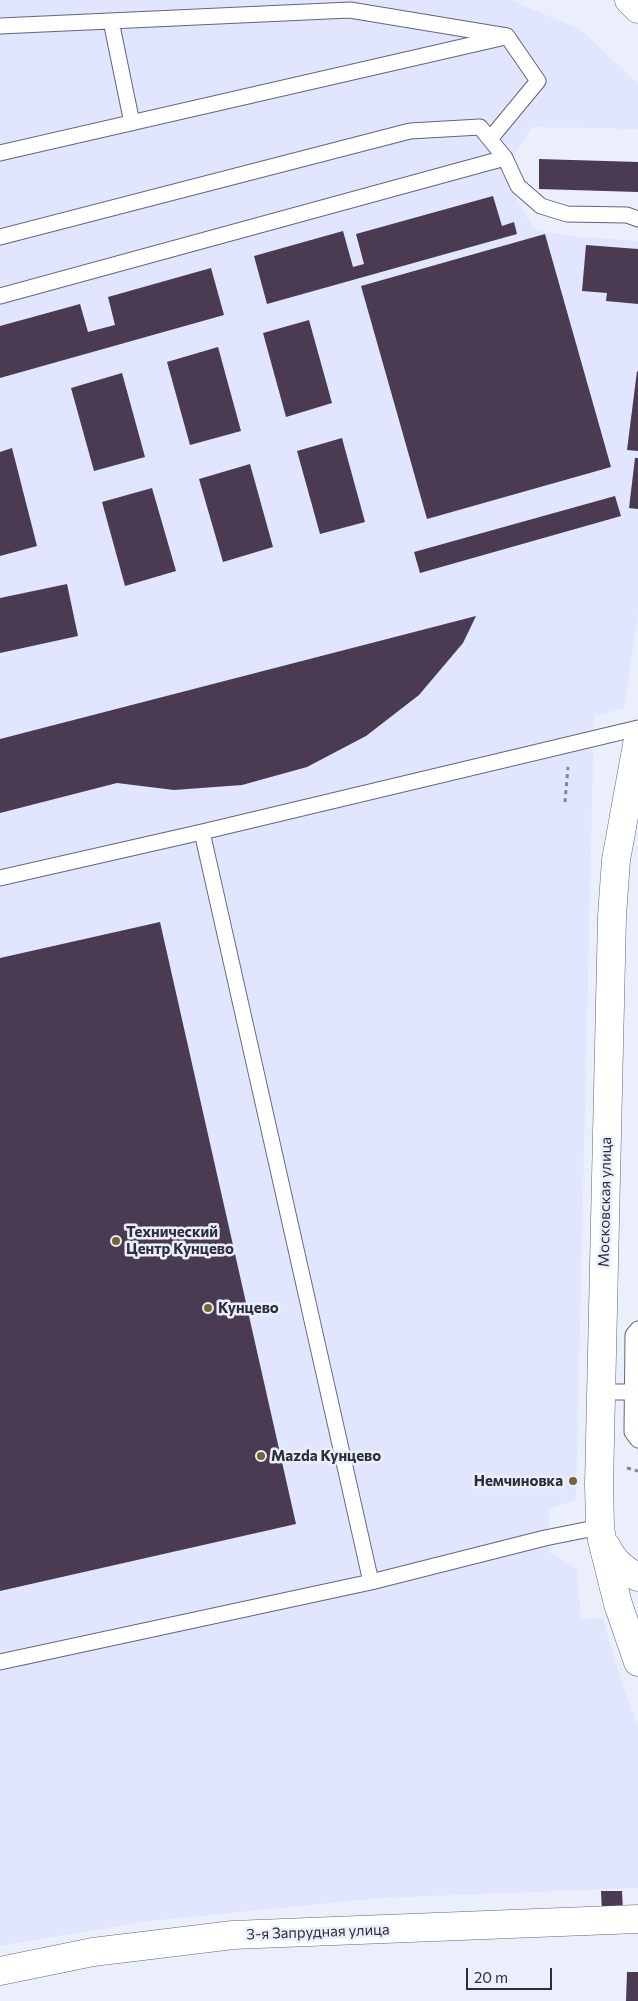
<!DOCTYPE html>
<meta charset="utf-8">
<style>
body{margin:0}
#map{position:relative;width:638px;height:2001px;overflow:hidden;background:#ebeefb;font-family:Commissioner,sans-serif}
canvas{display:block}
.scale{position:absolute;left:466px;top:1968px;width:86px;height:22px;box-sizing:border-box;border:2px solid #2c2e3a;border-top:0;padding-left:6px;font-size:15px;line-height:18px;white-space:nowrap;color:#2c2e3a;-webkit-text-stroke:4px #ebeefb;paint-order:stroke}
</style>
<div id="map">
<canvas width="638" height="2001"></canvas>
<div class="scale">20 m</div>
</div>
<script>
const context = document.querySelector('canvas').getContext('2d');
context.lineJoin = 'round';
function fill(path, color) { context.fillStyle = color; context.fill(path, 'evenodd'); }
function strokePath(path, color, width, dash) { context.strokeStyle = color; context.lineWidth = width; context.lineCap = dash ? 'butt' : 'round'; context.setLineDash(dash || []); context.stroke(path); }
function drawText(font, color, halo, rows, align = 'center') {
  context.font = font + ' Commissioner,sans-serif'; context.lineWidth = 5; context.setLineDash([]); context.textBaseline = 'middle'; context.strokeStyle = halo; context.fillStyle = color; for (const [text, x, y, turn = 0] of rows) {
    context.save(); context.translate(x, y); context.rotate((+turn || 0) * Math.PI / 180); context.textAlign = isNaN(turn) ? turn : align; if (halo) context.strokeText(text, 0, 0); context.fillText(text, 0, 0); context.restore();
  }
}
fill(new Path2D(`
 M 0,0 L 511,0 L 581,30 L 638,84 L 638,129 L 532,127 L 502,173 L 534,229 L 569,236 L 638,241 L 638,613 L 624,708 L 594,716 L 576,1500 L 549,1509 L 550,1553 L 577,1569 L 581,1619 L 603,1618 L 622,1684 L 638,1725 L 638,1888 L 379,1898 L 141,1922 L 0,1946 Z`), '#e1e5fe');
fill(new Path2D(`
 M 539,159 L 638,162 L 638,192 L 539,189 Z
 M 493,196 L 502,226 L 514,222 L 517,234 L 267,304 L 254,256 L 343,231 L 353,267 L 364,264 L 356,234 Z
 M 545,234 L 611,467 L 427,519 L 361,286 Z
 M 586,245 L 638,249 L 638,304 L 606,301 L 607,293 L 582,291 Z
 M 211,268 L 224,315 L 0,378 L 0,326 L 80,304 L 88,332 L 115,325 L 108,297 Z
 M 309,320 L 332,403 L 286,417 L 263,333 Z
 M 218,347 L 241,431 L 190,445 L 167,362 Z
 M 637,371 L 638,372 L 638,451 L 627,450 Z
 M 122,373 L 145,457 L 94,471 L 71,388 Z
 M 342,438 L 365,522 L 320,534 L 297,451 Z
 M 12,448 L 37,546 L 0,556 L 0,452 Z
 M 635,458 L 638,458 L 638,509 L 629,508 Z
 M 250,464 L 273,547 L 223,562 L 199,479 Z
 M 152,488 L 176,571 L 125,586 L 102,502 Z
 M 615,496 L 621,516 L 420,573 L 414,552 Z
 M 67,584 L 78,636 L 0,653 L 0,598 Z
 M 476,616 L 463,643 L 419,695 L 366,736 L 307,767 L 242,785 L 174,790 L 117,783 L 0,813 L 0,739 Z
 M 160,922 L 296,1524 L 0,1591 L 0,958 Z
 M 601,1891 L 622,1891 L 623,1911 L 602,1912 Z
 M 627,1972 L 638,1972 L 638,2001 L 626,2001 Z`), '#4a3b53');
const lane = new Path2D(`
 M 111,21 L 132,123
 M 0,26 L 350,10 L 507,36 L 538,81 L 490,139
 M 0,153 L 501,38
 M 0,237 L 410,131 L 480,127 L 505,158 L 518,186 L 541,206 L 567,214 L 627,215 L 638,219
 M 0,296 L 505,158
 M 202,832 L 371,1582
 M 0,878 L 202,832 L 638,728
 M 638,1329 L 633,1335 L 632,1432 L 638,1440
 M 601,1392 L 633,1392
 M 0,1662 L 371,1582 L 545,1538 L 600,1527`);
const street = new Path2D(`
 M 0,1971 L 93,1952 L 233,1935 L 638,1919`);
const secondary = new Path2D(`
 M 629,0 L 638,9
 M 638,739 L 616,860 L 612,916 L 599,1484 L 600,1527 L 602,1540 L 618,1604 L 638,1662
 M 606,1546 C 614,1561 623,1570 638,1577`);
strokePath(lane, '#606581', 17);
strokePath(street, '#606581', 29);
strokePath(secondary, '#606581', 29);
strokePath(new Path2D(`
 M 565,802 L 568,767
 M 627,1468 L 638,1471`), '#848793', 3, [4, 4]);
strokePath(lane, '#fff', 15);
strokePath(street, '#fff', 28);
strokePath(secondary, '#fff', 28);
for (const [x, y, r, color] of [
 [116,1241,5,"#756533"],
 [208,1308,5,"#756533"],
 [261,1456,5,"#756533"],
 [573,1481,5,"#756533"]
]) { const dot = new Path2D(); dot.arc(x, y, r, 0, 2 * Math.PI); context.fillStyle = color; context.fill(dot); strokePath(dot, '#ebeefb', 2); }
drawText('15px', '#2c2e3a', '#ebeefb', [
 ["Московская улица",605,1202,-89],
 ["3-я Запрудная улица",318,1932,-2]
]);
drawText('bold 15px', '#2c2e3a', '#ebeefb', [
 ["Технический",126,1232],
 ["Центр Кунцево",126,1249],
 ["Кунцево",218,1308],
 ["Mazda Кунцево",271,1456],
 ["Немчиновка",563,1481,"right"]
], 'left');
</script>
